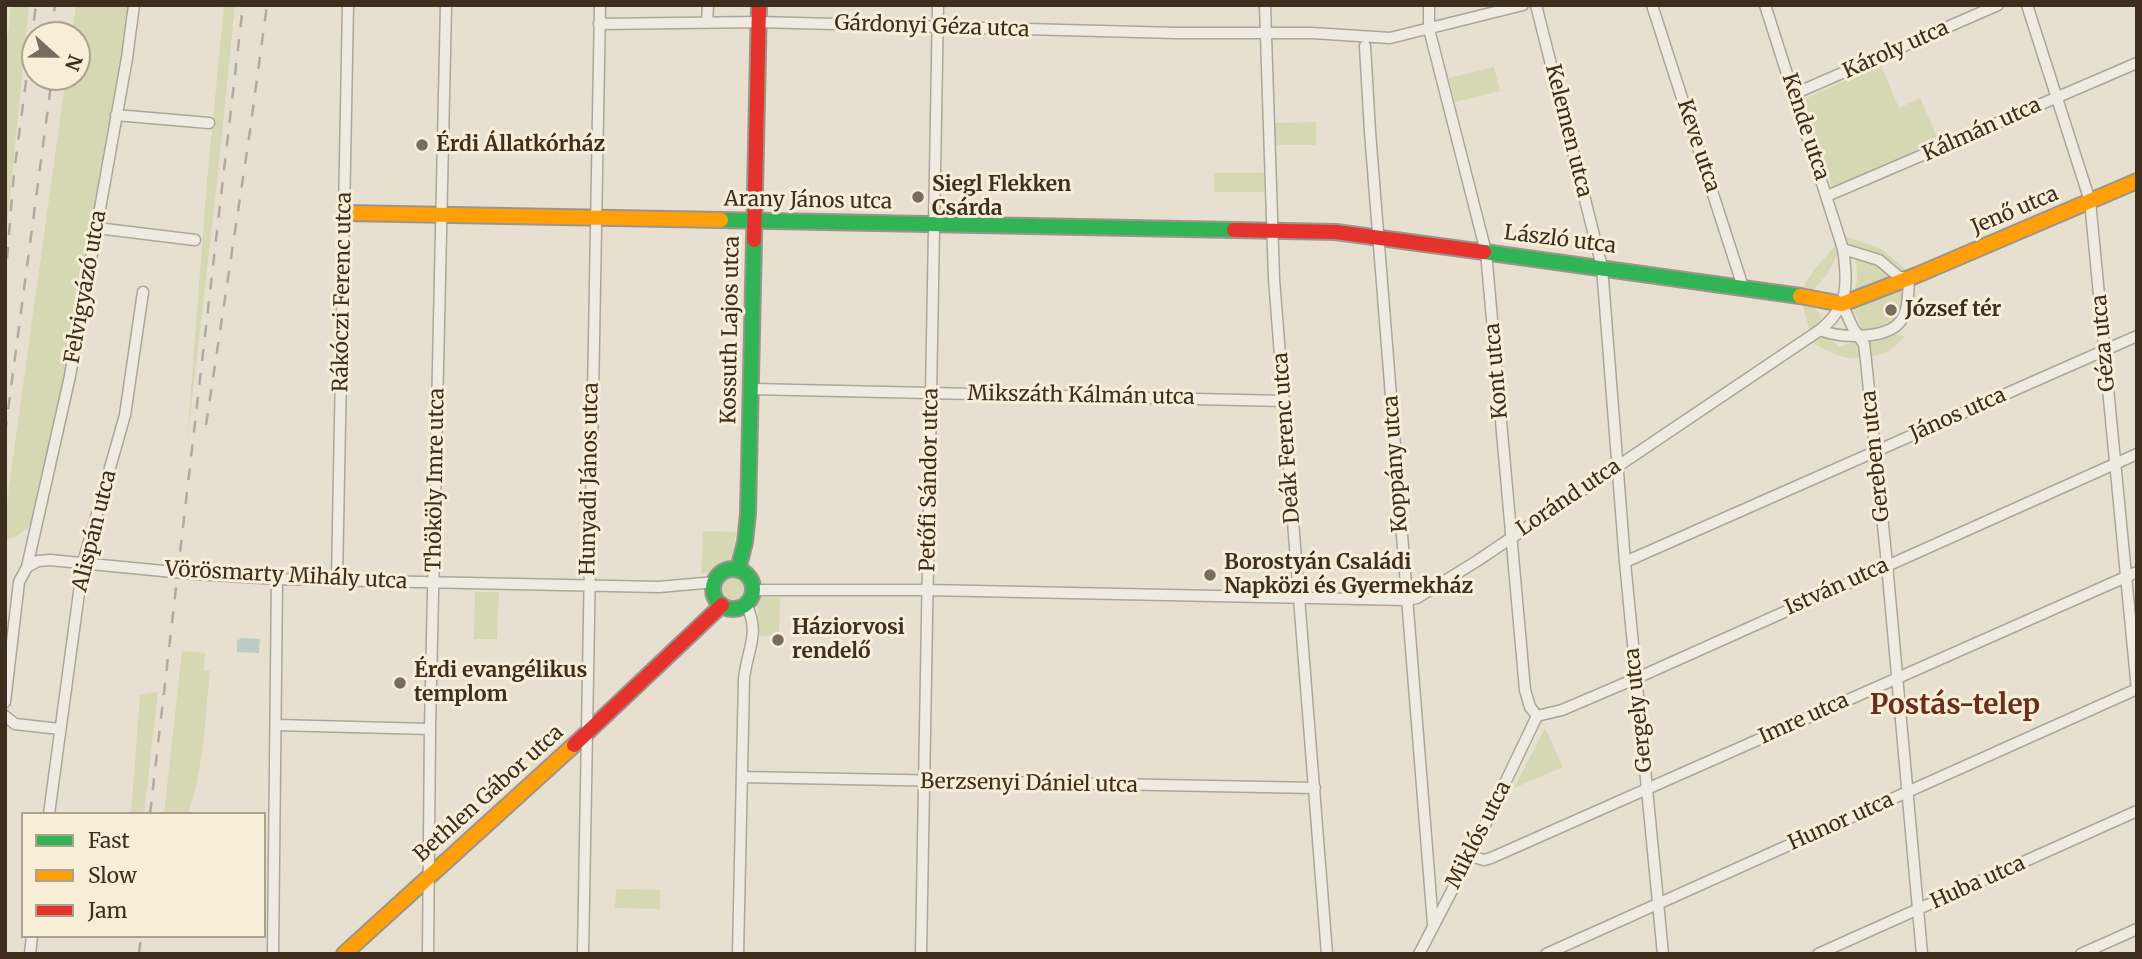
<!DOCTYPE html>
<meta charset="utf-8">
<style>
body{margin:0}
#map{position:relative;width:2142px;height:959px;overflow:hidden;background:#e7e0d1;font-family:Merriweather,serif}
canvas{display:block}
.frame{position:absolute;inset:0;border:7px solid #3d2e20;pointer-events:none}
.legend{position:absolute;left:21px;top:812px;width:245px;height:126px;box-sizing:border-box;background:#f7eed8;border:2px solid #ada18e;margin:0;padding:9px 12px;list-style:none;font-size:21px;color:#3d2e20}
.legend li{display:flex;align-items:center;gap:14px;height:35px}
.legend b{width:35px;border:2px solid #ada18e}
.north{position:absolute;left:21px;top:21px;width:70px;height:70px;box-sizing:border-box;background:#f7eed8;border:2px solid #ada18e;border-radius:50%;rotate:111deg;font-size:19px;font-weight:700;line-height:28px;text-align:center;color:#3d2e20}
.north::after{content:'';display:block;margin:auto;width:24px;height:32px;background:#786c5e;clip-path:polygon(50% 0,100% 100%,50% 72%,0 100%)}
</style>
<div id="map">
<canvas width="2142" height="959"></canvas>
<div class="frame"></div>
<ul class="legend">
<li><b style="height:9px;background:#30b455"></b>Fast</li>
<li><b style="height:9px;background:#ff9f0a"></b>Slow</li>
<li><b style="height:9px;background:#e5322d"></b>Jam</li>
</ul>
<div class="north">N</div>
</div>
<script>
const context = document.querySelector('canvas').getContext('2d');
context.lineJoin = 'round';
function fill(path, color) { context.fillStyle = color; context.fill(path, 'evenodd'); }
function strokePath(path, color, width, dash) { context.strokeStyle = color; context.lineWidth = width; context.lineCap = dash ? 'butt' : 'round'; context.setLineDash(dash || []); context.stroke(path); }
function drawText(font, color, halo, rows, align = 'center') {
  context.font = font + ' Merriweather,serif'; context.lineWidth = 6; context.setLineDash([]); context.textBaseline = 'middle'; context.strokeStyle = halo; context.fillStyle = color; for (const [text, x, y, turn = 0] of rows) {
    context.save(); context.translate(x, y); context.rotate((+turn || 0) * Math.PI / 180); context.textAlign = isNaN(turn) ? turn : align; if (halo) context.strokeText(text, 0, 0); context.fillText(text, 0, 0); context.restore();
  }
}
fill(new Path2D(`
 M 11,5 L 29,5 L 5,248 L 5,58 Z
 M 76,5 L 130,5 L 124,58 L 65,381 L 34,523 L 14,538 L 5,539 L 5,515 L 66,77 L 77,77 L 77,35 L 72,35 Z
 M 224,5 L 235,5 L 217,183 L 187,443 L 207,181 Z
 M 1881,65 L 1899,108 L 1920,98 L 1939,141 L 1832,188 L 1804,99 Z
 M 1494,67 L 1500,91 L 1455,102 L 1449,78 Z
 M 1316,122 L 1316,145 L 1274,145 L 1274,123 Z
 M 1214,173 L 1264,173 L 1264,192 L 1214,192 Z
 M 1845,236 L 1881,249 L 1914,276 L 1897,271 L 1883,257 L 1851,247 Z
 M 1839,242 C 1839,261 1822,284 1807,294 L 1799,293 L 1817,266 Z
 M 1856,259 L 1876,265 L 1893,278 L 1854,294 L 1857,280 Z
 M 1902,287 L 1905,289 L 1904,307 L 1895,323 L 1875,331 L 1860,331 L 1857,328 L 1861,326 L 1856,314 L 1852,315 L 1856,305 Z
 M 1801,299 L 1811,305 L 1822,316 L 1819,325 L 1810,332 Z
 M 1899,334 L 1905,337 L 1888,352 L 1870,357 L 1868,342 L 1871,339 Z
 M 1818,337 L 1829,339 L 1840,347 L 1852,342 L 1856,343 L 1862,357 C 1844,362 1826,350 1810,342 Z
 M 703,531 L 736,532 L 732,560 L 711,573 L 701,574 Z
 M722 588a11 11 0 1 1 22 0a11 11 0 1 1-22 0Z
 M 475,592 L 499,592 L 497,639 L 474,639 Z
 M 761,597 L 780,598 L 779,635 L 760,636 L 757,602 Z
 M 182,651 L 205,653 L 204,670 L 210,671 C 205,718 204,769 188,814 L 164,814 Z
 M 158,692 L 144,814 L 131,814 L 140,695 Z
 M 1545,728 L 1563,767 L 1514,788 L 1543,732 Z
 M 616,889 L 660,890 L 660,909 L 615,908 Z`), '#d6d7b3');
fill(new Path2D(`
 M 241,638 L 260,639 L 259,653 L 237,652 L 237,641 Z`), '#bcccc2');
const street = new Path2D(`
 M 1265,5 L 1274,279 L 1327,954
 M 1429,5 L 1429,29 L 1486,252 L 1525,690 L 1530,707 L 1537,716
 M 1536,5 L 1602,267 L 1625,562 L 1663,954
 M 1652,5 L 1743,287
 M 2027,5 L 2090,201 L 2137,690
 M 707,23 L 708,5
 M 599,24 L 758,22 L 1177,33 L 1312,33 L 1390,38 L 1523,5
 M 1365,46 L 1370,132 L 1433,924
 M 1794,94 L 1998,5
 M 116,115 L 209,123
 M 1827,196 L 2137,63
 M 97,228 L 195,240
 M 1842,304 L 1853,328 L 1864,344 L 1866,361 L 1887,564 L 1922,954
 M 1820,330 C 1839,338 1885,340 1900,322 C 1909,311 1908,292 1909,279 L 1898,276 L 1879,260 L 1843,249
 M 751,389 L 1285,401
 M 1625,562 L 2137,336
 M 27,567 L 38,561 L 50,560 L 194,574 L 277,579 L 659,587 L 715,582
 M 337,579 L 348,5
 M 753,590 L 927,590 L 1407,600 L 1417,598 L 1477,561 L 1820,330 C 1849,307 1848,283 1843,249 L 1765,5
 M 5,702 L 19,582 L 27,567 L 70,376 L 127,58 L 134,5
 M 5,716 L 15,724 L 60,729
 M 1537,716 L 1562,710 L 1637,678 L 2137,454
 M 276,725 L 430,729
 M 742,777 L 1315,788
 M 49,814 L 83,563 L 125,415 L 143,292
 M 1470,856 L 1484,860 L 1491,858 L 2137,572
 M 30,954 L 32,936
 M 273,954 L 277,579
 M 428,954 L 430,729 L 446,5
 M 583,954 L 600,5
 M 738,954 L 744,679 C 747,649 761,634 746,604
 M 921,954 L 938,5
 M 1419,954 L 1473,850 L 1537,716
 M 1546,954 L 2137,689
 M 1818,954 L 2137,811
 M 2081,954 L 2137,929`);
const fast = new Path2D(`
 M 721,220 L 1234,230
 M 1484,252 L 1800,296
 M713 589a20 20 0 1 1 40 0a20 20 0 1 1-40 0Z
 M 738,570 L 745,542 L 748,514 L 754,240`);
const slow = new Path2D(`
 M 345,213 L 721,220
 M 1800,296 L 1842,304 L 1917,275 L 2137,181
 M 344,954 L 574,745`);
const jam = new Path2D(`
 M 1234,230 L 1336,232 L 1484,252
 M 754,240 L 759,5
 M 574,745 L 722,605`);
strokePath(street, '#ada599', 13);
strokePath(fast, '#9c958a', 18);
strokePath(slow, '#9c958a', 18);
strokePath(jam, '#9c958a', 18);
strokePath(street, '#efebe3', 10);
strokePath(fast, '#30b455', 14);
strokePath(slow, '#ff9f0a', 14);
strokePath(jam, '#e5322d', 14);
strokePath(new Path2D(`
 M 51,35 L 55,5
 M 5,283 L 14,173 L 36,5
 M 206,425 L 249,138 L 267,5
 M 5,433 L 52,77
 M 150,814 L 243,5
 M 139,954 L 141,936`), '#afaaa2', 2.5, [12, 12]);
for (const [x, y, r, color] of [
 [422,145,7,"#786c5e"],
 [918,197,7,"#786c5e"],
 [1891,310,7,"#786c5e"],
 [1210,575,7,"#786c5e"],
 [778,640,7,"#786c5e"],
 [400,683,7,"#786c5e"]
]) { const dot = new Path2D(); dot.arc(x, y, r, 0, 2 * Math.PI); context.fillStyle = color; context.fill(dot); strokePath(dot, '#f7eed8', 2.5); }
drawText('21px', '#3d2e20', '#f7eed8', [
 ["Gárdonyi Géza utca",932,27,2],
 ["Károly utca",1896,50,-24],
 ["Kende utca",1805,127,72],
 ["Kálmán utca",1982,130,-24],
 ["Kelemen utca",1568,131,76],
 ["Keve utca",1698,146,72],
 ["Arany János utca",808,201,1],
 ["Jenő utca",2015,211,-23],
 ["László utca",1560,240,7],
 ["Felvigyázó utca",86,287,-80],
 ["Rákóczi Ferenc utca",343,292,-89],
 ["Kossuth Lajos utca",731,330,-89],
 ["Géza utca",2104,343,-95],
 ["Kont utca",1497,371,-95],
 ["Mikszáth Kálmán utca",1081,396,1],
 ["János utca",1958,415,-24],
 ["Deák Ferenc utca",1287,438,-94],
 ["Gereben utca",1876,456,-96],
 ["Koppány utca",1396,464,-94],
 ["Hunyadi János utca",590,479,-89],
 ["Thököly Imre utca",436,480,-89],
 ["Petőfi Sándor utca",930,480,-89],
 ["Loránd utca",1569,498,-34],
 ["Alispán utca",95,531,-76],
 ["Vörösmarty Mihály utca",286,576,3],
 ["István utca",1837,587,-24],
 ["Gergely utca",1639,710,-96],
 ["Imre utca",1804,719,-24],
 ["Berzsenyi Dániel utca",1029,784,1],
 ["Bethlen Gábor utca",489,794,-42],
 ["Hunor utca",1841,822,-24],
 ["Miklós utca",1479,835,-63],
 ["Huba utca",1978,883,-24]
]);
drawText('bold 21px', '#3d2e20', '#f7eed8', [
 ["Érdi Állatkórház",436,145],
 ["Siegl Flekken",932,185],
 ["Csárda",932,209],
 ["József tér",1905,310],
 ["Borostyán Családi",1224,563],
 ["Napközi és Gyermekház",1224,587],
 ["Háziorvosi",792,628],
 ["rendelő",792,652],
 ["Érdi evangélikus",414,671],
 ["templom",414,695]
], 'left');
drawText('bold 28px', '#6b2e1e', '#f7eed8', [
 ["Postás-telep",1955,706]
]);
</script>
